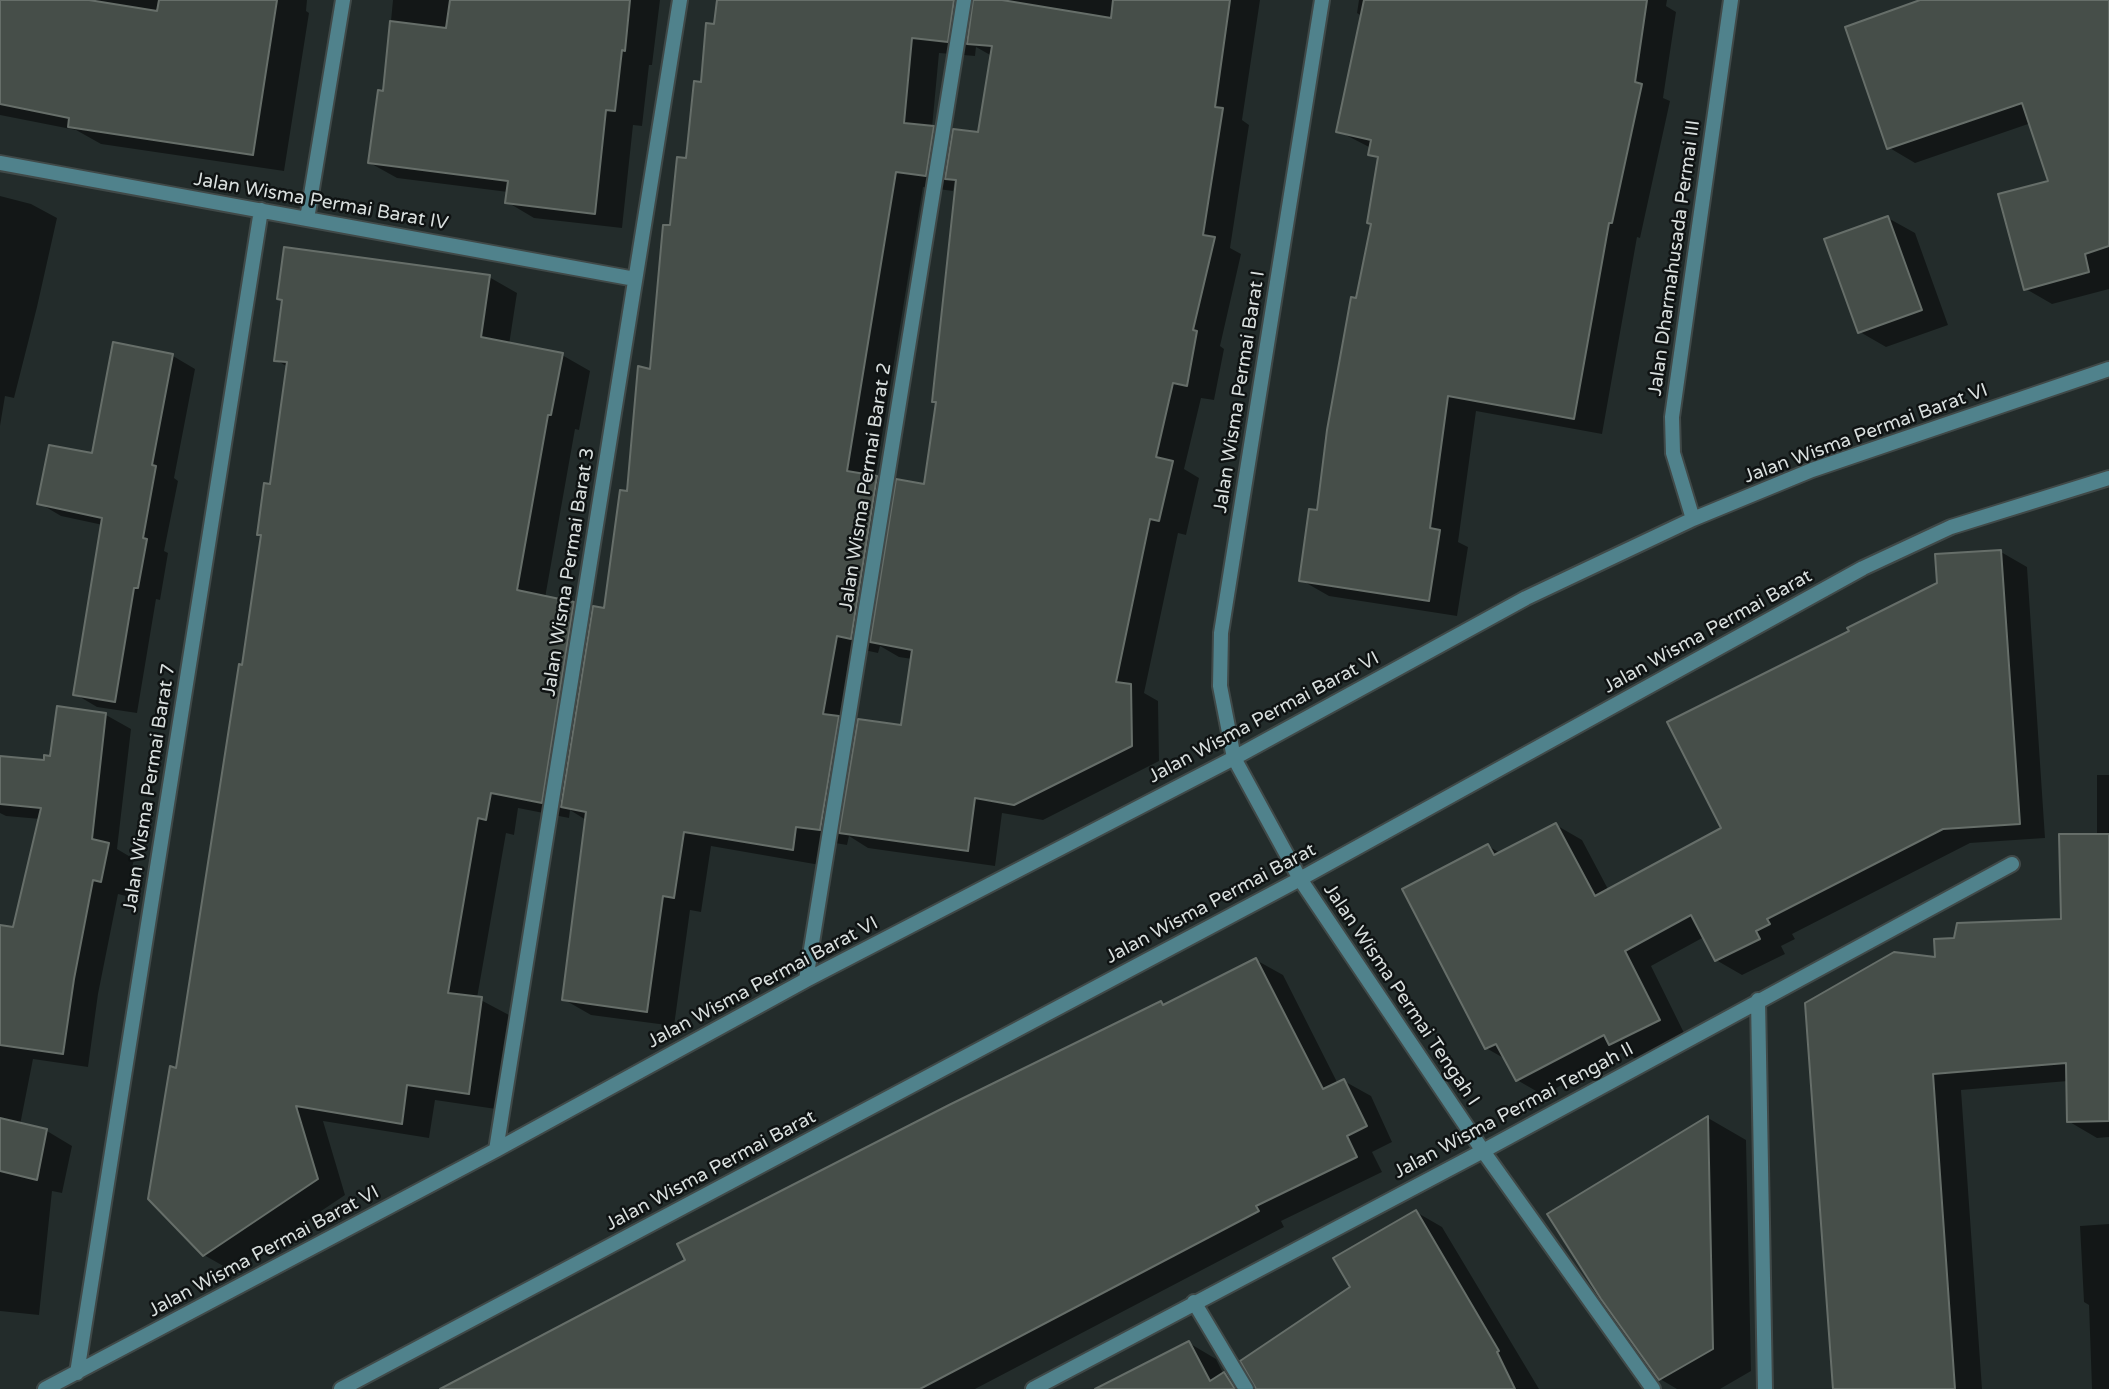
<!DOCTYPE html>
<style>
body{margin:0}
canvas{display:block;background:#232c2b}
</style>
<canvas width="2109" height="1389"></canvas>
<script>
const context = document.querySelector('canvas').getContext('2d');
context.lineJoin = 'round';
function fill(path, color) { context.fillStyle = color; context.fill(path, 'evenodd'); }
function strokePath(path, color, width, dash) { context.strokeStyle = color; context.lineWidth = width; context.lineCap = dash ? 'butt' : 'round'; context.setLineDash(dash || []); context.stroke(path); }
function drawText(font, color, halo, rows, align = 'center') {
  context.font = font + ' "Varela Round",sans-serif'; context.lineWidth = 5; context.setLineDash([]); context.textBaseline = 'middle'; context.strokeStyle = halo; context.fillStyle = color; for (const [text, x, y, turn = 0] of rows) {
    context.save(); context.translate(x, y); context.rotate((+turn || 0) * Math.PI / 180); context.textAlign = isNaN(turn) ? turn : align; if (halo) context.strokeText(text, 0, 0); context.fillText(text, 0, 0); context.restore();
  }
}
fill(new Path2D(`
 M 0,0 L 307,0 L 306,11 L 309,13 L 284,171 L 101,144 L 76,130 L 0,115 Z
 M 393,0 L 660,0 L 652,65 L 649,65 L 642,126 L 633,125 L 622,228 L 534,218 L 507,202 L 508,192 L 397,178 L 370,163 L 384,93 Z
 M 718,0 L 1260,0 L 1242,120 L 1249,125 L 1230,248 L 1241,254 L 1220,346 L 1224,349 L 1214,400 L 1201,398 L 1184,469 L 1199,478 L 1186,535 L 1178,533 L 1144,693 L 1158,701 L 1159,761 L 1043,820 L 1002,813 L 995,866 L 868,848 L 849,836 L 847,845 L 823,841 L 820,865 L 711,846 L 701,912 L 690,910 L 674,1026 L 591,1015 L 563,999 L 586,820 L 570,810 L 569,818 L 518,808 L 514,835 L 506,833 L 477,998 L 509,1015 L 496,1109 L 435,1100 L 429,1138 L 323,1121 L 345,1195 L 232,1271 L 204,1255 L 177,1070 L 244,667 L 262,536 L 258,534 L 271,486 L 288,367 L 276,360 L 283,301 L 279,298 L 489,277 L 517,293 L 509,345 L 562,355 L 590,371 L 579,430 L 575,429 L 545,598 L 573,604 L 593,615 L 606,610 L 652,371 L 672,227 L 715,26 ZM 976,47 L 992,56 L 980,134 L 953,139 L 932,128 L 939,53 L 975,56 ZM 955,180 L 958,181 L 933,401 L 938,403 L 926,486 L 897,489 L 875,478 L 923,187 L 953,191 ZM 880,646 L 899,657 L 912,659 L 902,727 L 858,729 L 851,725 L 864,650 L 878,653 Z
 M 1359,0 L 1667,0 L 1666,6 L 1676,12 L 1663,98 L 1670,101 L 1640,238 L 1637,237 L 1602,434 L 1476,411 L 1458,542 L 1468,547 L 1457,616 L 1329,596 L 1301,580 L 1318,512 L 1373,225 L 1379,159 L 1370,154 L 1371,148 L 1338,131 L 1362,16 L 1357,13 Z
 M 1925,0 L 2109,0 L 2109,289 L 2052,304 L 2026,289 L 2051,182 L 2031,123 L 1915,163 L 1888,147 Z
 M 0,196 L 31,204 L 57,218 L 37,307 L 14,398 L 5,396 L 0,426 Z
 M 1888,218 L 1915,233 L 1948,325 L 1886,347 L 1860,332 Z
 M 114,344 L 173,356 L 195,369 L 174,478 L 178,481 L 164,551 L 168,553 L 160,600 L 156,599 L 137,713 L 97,707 L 75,694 L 103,525 L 61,516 L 39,503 L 93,456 Z
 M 2001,552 L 2027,567 L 2045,838 L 1970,843 L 1792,934 L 1795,939 L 1781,946 L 1785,954 L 1742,975 L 1716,960 L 1704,937 L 1651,966 L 1685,1035 L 1636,1059 L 1624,1052 L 1543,1095 L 1517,1080 L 1507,1060 L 1486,1048 L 1488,846 L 1500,853 L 1556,825 L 1582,840 L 1609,891 L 1723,829 L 1851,632 Z
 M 106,715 L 131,729 L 117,849 L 134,859 L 126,896 L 118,894 L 98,994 L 88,1067 L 33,1059 L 20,1125 L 47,1131 L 72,1146 L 62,1193 L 52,1191 L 39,1315 L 0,1311 L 0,927 L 14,929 L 40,819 L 6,816 L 0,813 L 0,758 L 45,762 Z
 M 2097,775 L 2109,775 L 2109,1137 L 2097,1138 L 2068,1121 L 2068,1081 L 1961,1090 L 1982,1389 L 1835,1389 L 1937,959 L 2063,920 L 2097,836 Z
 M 1256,960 L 1283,975 L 1338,1084 L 1344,1081 L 1371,1096 L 1392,1142 L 1372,1152 L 1382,1172 L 1281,1221 L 1284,1227 L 975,1389 L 449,1389 L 1161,1003 L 1166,1006 Z
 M 1708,1118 L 1746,1140 L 1751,1371 L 1720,1389 L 1677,1389 L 1660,1379 L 1549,1215 Z
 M 1416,1212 L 1442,1227 L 1539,1389 L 1257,1389 L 1353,1288 Z
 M 2109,1224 L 2109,1389 L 2092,1389 L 2089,1305 L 2084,1302 L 2080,1226 Z
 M 1189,1343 L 1216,1359 L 1223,1373 L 1251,1389 L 1104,1389 Z`), '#0007');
const building = new Path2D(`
 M 0,0 L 89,0 L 157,11 L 159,0 L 277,0 L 253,155 L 68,127 L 69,118 L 0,104 Z
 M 450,0 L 630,0 L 625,51 L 622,50 L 615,111 L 606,110 L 595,214 L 505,203 L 508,181 L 368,163 L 378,90 L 383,91 L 390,21 L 446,28 Z
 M 717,0 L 954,0 L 948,42 L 912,38 L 904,123 L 934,126 L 926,176 L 896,172 L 847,471 L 877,476 L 851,639 L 837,636 L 823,714 L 839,716 L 820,830 L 796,827 L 793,850 L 684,832 L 674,898 L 663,896 L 647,1012 L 562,1000 L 586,812 L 561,807 L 593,606 L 604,608 L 620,490 L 627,491 L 638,366 L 650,369 L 663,225 L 670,225 L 677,157 L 686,158 L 694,81 L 701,82 L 706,23 L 714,24 Z
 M 973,0 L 1002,0 L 1111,18 L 1113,0 L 1230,0 L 1215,107 L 1223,108 L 1203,235 L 1215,237 L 1193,330 L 1197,331 L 1187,386 L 1173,383 L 1156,457 L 1173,461 L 1159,521 L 1150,519 L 1116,682 L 1131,684 L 1132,746 L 1014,805 L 975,798 L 968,851 L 839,833 L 858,719 L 901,725 L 912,650 L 870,642 L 896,479 L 924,484 L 936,402 L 932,402 L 956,180 L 945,179 L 953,129 L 978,132 L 992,46 L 967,44 Z
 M 1364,0 L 1647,0 L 1635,82 L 1642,84 L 1612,223 L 1609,223 L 1574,419 L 1448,396 L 1430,528 L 1440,530 L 1429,601 L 1299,581 L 1309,509 L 1317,510 L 1327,430 L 1351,297 L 1356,298 L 1371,224 L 1367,223 L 1378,157 L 1368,155 L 1371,140 L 1336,132 Z
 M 1920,0 L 2109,0 L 2109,246 L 2085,254 L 2089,272 L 2024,290 L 1998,194 L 2048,181 L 2022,103 L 1887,149 L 1845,27 Z
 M 1888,216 L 1922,310 L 1858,333 L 1824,239 Z
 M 284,247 L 490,275 L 481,337 L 563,353 L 551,415 L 548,415 L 517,590 L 574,602 L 542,803 L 491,793 L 486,820 L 478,818 L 448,993 L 482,997 L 469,1094 L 407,1085 L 402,1124 L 296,1106 L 318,1179 L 203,1256 L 148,1199 L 170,1066 L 176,1068 L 239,664 L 242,665 L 261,535 L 257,535 L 264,483 L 270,484 L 287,362 L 274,361 L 282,300 L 277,299 Z
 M 113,342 L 173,354 L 152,465 L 156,466 L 143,538 L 147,539 L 138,588 L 134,588 L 115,702 L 73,695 L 102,518 L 37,504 L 49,445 L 92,453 Z
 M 2001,550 L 2020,824 L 1943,829 L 1767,919 L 1770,924 L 1756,931 L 1760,939 L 1715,961 L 1691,915 L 1625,951 L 1660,1020 L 1609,1045 L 1604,1035 L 1516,1081 L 1496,1044 L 1485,1049 L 1402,889 L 1488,844 L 1494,855 L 1556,823 L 1595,896 L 1721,828 L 1667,722 L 1849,631 L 1847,628 L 1937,583 L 1935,554 Z
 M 57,706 L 106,713 L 92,839 L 109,843 L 101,882 L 93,880 L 74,979 L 63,1054 L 0,1045 L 0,925 L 13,927 L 41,808 L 0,804 L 0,756 L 44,760 L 44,755 L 50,756 Z
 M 2059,834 L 2109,834 L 2109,1121 L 2067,1122 L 2066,1063 L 1933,1074 L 1955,1389 L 1833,1389 L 1805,1003 L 1894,952 L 1935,957 L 1934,939 L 1954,938 L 1957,923 L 2061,919 Z
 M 1256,958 L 1323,1089 L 1344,1079 L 1367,1126 L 1347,1136 L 1357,1157 L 1256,1206 L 1259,1211 L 920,1389 L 440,1389 L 685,1260 L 677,1244 L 949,1105 L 1161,1001 L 1163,1005 Z
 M 1708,1116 L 1713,1349 L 1659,1380 L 1601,1299 L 1547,1214 Z
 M 0,1118 L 47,1129 L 37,1180 L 0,1171 Z
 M 1416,1210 L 1499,1351 L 1497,1352 L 1515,1389 L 1256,1389 L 1240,1361 L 1350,1287 L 1333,1258 Z
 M 1189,1341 L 1210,1381 L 1224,1372 L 1235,1389 L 1095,1389 Z`);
fill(building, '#464e49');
strokePath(building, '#666e69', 2);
const minor = new Path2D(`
 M 1322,0 L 1221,633 L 1220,686 L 1234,758 L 1300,879 L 1483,1151 L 1653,1389
 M 0,163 L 635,279
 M 307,219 L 343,0
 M 1693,519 L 1673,453 L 1672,417 L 1731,0
 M 806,980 L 964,0
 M 1758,1000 L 1765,1389
 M 496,1150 L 680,0
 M 1194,1302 L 1246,1389
 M 77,1373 L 261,210
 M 45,1389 L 496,1150 L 806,980 L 1234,758 L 1526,598 L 1693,519 L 1812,470 L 2109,369
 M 341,1389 L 1300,879 L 1863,568 L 1951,527 L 2109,478
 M 1033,1389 L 1483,1151 L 2012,864`);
strokePath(minor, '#404948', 18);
strokePath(minor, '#50828c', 14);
drawText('19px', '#d9dfde', '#0f1313', [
 ["Jalan Wisma Permai Barat IV",321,202,10],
 ["Jalan Dharmahusada Permai III",1675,258,-82],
 ["Jalan Wisma Permai Barat I",1240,392,-81],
 ["Jalan Wisma Permai Barat VI",1866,434,-20],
 ["Jalan Wisma Permai Barat 2",866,487,-81],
 ["Jalan Wisma Permai Barat 3",569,572,-81],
 ["Jalan Wisma Permai Barat",1708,632,-29],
 ["Jalan Wisma Permai Barat VI",1264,718,-28],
 ["Jalan Wisma Permai Barat 7",150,788,-81],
 ["Jalan Wisma Permai Barat",1211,904,-28],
 ["Jalan Wisma Permai Barat VI",763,983,-28],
 ["Jalan Wisma Permai Tengah I",1401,995,56],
 ["Jalan Wisma Permai Tengah II",1514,1111,-28],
 ["Jalan Wisma Permai Barat",711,1171,-28],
 ["Jalan Wisma Permai Barat VI",264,1252,-28]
]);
</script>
